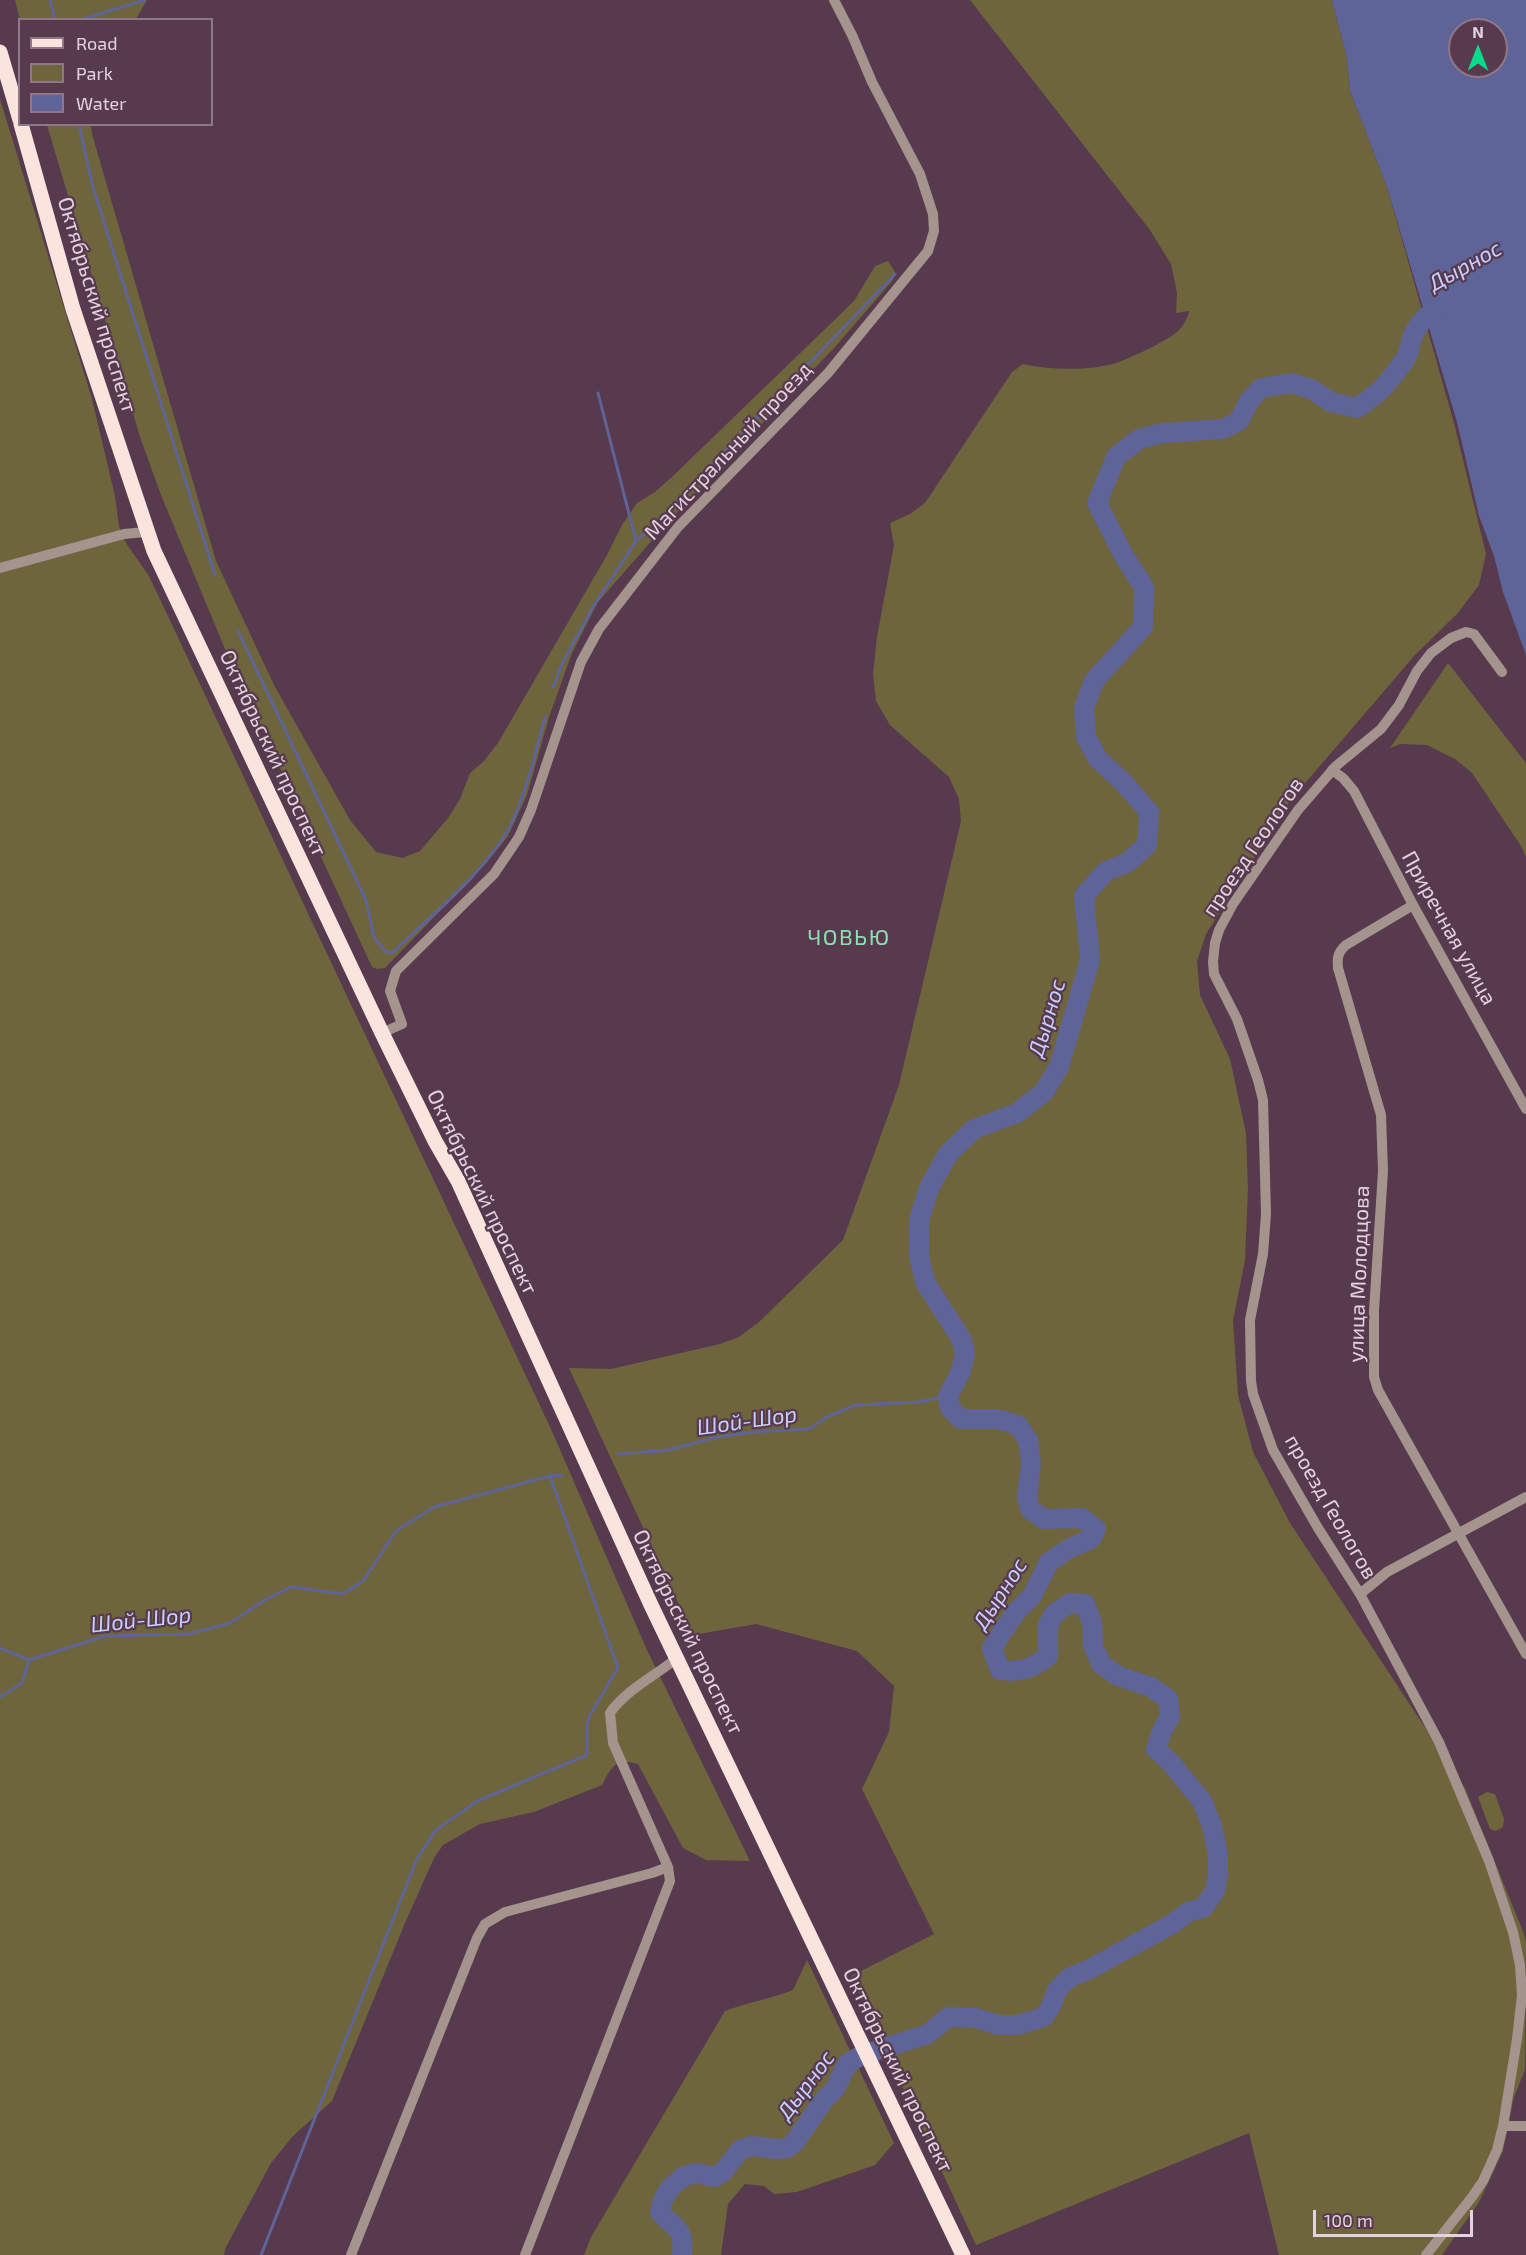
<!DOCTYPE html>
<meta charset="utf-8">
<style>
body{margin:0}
#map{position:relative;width:1526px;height:2255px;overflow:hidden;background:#573a4e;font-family:"Exo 2",sans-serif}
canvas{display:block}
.legend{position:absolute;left:18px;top:18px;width:195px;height:108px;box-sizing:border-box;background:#573a4e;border:2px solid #8f7788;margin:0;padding:8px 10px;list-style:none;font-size:18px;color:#e4d2de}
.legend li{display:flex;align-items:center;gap:12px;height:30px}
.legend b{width:30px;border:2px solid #8f7788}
.north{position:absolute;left:1448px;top:18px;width:60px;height:60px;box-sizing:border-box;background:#573a4e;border:2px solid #8f7788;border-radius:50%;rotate:0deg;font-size:16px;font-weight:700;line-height:24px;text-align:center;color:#e4d2de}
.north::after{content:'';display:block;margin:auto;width:21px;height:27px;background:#09d98b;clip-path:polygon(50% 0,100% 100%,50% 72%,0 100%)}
.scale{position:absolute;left:1313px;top:2210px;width:160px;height:27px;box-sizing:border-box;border:3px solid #e4d2de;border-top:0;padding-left:8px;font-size:18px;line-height:21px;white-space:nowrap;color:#e4d2de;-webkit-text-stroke:4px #573a4e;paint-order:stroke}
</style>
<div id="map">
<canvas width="1526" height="2255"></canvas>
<ul class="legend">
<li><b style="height:8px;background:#fae4dd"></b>Road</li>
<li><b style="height:16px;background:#6e653c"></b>Park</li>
<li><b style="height:16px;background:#5e6497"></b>Water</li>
</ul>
<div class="north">N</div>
<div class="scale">100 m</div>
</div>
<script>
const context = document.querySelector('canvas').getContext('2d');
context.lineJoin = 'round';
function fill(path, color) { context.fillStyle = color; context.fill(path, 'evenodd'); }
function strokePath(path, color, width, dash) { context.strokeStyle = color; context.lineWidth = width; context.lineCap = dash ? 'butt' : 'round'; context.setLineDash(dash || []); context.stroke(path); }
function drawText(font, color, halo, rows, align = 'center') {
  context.font = font + ' "Exo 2",sans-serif'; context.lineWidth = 4.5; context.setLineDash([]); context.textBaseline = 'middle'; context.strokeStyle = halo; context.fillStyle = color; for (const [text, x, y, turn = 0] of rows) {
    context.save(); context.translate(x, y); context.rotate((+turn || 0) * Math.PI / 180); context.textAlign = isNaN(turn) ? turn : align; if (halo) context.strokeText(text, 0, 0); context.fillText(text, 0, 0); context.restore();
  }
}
fill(new Path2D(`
 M 15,0 L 147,0 L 136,19 L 20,20 Z
 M 970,0 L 1332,0 L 1347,58 L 1350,91 L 1387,187 L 1454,423 L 1486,554 L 1479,585 L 1457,614 L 1415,655 L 1289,802 L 1206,934 L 1197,961 L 1200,995 L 1230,1059 L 1246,1133 L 1248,1189 L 1245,1260 L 1233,1321 L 1238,1395 L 1253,1452 L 1290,1523 L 1465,1788 L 1524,1934 L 1526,1943 L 1525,2070 L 1514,2097 L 1503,2151 L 1479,2202 L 1442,2255 L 1279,2255 L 1249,2133 L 976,2245 L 851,1976 L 934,1934 L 862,1789 L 889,1732 L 894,1686 L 857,1651 L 756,1624 L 693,1635 L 569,1368 L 611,1369 L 720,1344 L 739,1337 L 759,1322 L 843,1240 L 899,1085 L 961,821 L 959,799 L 949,777 L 890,725 L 876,701 L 873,674 L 877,637 L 894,545 L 890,523 L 910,514 L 925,503 L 1012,372 L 1023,364 C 1048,370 1091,371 1116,363 C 1129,359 1169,340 1178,331 C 1184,325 1187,319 1189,311 L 1176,313 L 1177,293 L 1171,264 L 1150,230 Z
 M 0,99 L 92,399 L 115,496 L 119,526 L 126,543 L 149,576 L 551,1429 L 647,1650 L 750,1861 L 706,1860 L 683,1848 L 638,1764 C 615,1758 612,1766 602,1785 L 534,1812 L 480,1824 L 443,1845 L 434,1858 L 405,1923 L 332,2101 L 293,2136 L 271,2163 L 225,2249 L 224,2255 L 0,2255 Z
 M 47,125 L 91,125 L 92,134 L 216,561 L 274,685 L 350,820 L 376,852 L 402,858 L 420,851 L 448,818 L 460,799 L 470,773 L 484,761 L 498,743 L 607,555 L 622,525 L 637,503 L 655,492 L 674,475 L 854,301 L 875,266 L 888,261 L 895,272 L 893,280 L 835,347 L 668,522 L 598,602 L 572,653 L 549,717 L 527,795 L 508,836 L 488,861 L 385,968 L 377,969 L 372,967 L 225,649 L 161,495 L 140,437 Z
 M 1448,663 L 1526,763 L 1526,857 L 1521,846 L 1472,773 L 1455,759 L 1427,745 L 1400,744 L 1390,748 Z
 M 1487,1792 L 1495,1794 L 1504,1819 L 1503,1827 L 1496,1831 L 1490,1829 L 1478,1797 Z
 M 807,1960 L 894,2143 L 875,2165 L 797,2192 L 774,2194 L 764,2186 L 745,2184 L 728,2204 L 721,2255 L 584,2255 L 591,2237 L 725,2011 C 748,2002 771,1999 793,1990 Z`), '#6e653c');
fill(new Path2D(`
 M 1332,0 L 1526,0 L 1526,655 L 1503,592 L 1494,556 L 1479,516 L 1457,422 L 1387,187 L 1350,91 L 1347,58 ZM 1460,30 L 1496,30 L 1496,66 L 1460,66 Z`), '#5e6497');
strokePath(new Path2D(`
 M 50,0 L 55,20
 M 80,20 L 145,0
 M 79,124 L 92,184 L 215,575
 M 598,393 L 636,541
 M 238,631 L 366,900 L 374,937 L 385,951 L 392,953 C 432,915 492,867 514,818 C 528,785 536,751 545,717
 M 553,687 L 563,662 L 593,607 L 636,541 L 654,525 L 895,274
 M 618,1454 L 669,1450 L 717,1437 L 752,1432 L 809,1429 L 825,1418 L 855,1405 L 918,1402 L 948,1396
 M 0,1648 L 29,1660 L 105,1636 L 188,1634 L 230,1623 L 265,1600 L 291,1587 L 343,1594 L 363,1581 L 396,1531 L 434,1507 L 550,1476 L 562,1475
 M 0,1697 L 22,1683 L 29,1660
 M 261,2255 L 416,1861 L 435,1831 L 477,1801 L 587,1755 L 587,1724 L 590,1715 L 618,1668 L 550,1476`), '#5e6497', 3);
strokePath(new Path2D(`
 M 682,2255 C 685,2228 676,2230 660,2212 L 663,2200 L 669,2189 L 684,2176 L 698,2173 L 714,2177 L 723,2172 L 740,2150 L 752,2146 L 778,2149 L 788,2148 L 795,2142 L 823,2101 L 835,2089 L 847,2064 L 862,2055 L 928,2034 L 948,2017 L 976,2018 L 998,2025 L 1018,2025 L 1044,2017 L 1052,2004 L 1057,1990 L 1070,1977 L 1088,1970 L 1172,1924 L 1188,1912 L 1203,1908 L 1215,1891 L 1218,1875 L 1218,1855 L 1212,1826 L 1202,1801 L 1170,1762 L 1156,1749 L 1162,1731 L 1170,1717 L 1168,1699 L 1151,1687 L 1118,1676 L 1101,1664 L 1093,1645 L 1092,1623 L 1085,1604 L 1070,1603 L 1054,1614 L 1048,1625 L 1048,1656 C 1034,1668 1017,1673 1000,1670 L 992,1648 L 1015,1613 L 1032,1596 L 1049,1562 L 1070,1548 L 1091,1539 L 1096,1529 L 1082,1518 L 1044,1519 L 1030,1509 L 1027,1497 L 1031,1464 L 1028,1440 L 1018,1425 L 997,1419 L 961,1419 L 950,1408 L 948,1396 L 961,1371 L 965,1354 L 962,1340 L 925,1282 L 919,1256 L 919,1220 L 929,1188 L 948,1154 L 974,1129 L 1017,1113 L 1044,1092 L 1059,1067 L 1090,960 L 1084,896 L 1106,871 L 1127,863 L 1147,845 L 1149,812 L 1123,782 L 1098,759 L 1086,737 L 1084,708 L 1094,681 L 1143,627 L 1144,587 L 1124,556 L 1097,503 L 1116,457 L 1139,439 L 1162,433 L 1223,429 L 1239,421 L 1249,401 L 1261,388 L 1292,383 L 1311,389 L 1331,402 L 1357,408 C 1380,393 1390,381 1406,358 C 1410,351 1410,343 1413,335 C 1420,321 1432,309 1447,305`), '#5e6497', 20);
strokePath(new Path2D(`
 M 0,568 L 124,534 L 146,532
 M 1332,770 L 1343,778 L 1354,791 L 1413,905 L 1526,1109
 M 1413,905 L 1346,945 C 1338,952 1337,957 1338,968 L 1381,1115 L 1383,1171 L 1374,1311 L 1374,1377 L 1378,1390 L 1526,1654
 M 382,1033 L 402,1024 L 390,991 L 396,971 L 494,874 L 519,837 L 531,810 L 581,662 L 599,629 L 678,527 L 828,373 L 928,251 L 934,231 L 933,214 L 920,174 L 872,82 L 852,35 L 834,0
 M 1360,1594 L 1387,1572 L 1526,1497
 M 1503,2126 L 1526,2126
 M 351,2255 L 477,1938 L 485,1924 L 505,1912 L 652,1873 L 668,1867
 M 525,2255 L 670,1881 L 668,1867 L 613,1743 L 610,1713 C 626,1690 655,1676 677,1658
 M 1426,2255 L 1472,2197 L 1483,2181 L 1497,2150 L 1503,2126 L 1517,2039 L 1522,1995 L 1520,1965 L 1513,1932 L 1489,1861 L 1439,1742 L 1360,1594 L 1318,1528 L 1273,1450 L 1253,1394 L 1251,1381 L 1250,1320 L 1263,1254 L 1266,1214 L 1263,1100 L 1258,1080 L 1237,1019 L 1214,974 L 1213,962 L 1215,943 L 1219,930 L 1233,904 L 1298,810 L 1336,766 L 1381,729 L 1399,705 L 1417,671 L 1431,653 L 1451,638 L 1466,632 L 1474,634 L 1502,672`), '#a5938d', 10);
strokePath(new Path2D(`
 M 0,52 L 20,120
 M 21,124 L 73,309 L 154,551 L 382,1033 L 435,1141 L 458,1181 L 651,1605 L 963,2255`), '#fae4dd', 15);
drawText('21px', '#e4d2de', '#573a4e', [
 ["Октябрьский проспект",97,305,73],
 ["Магистральный проезд",728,451,-47],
 ["Октябрьский проспект",273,753,65],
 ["проезд Геологов",1253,847,-56],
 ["Приречная улица",1449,928,61],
 ["Октябрьский проспект",482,1192,64],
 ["улица Молодцова",1359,1274,-88],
 ["проезд Геологов",1331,1507,60],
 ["Октябрьский проспект",688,1632,64],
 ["Октябрьский проспект",898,2070,64]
]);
drawText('italic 22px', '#c8cfff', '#573a4e', [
 ["Дырнос",1465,266,-29],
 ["Дырнос",1047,1018,-73],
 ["Шой-Шор",747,1421,-8],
 ["Дырнос",1000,1594,-57],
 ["Шой-Шор",141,1620,-6],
 ["Дырнос",806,2085,-53]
]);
context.letterSpacing = '1.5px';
drawText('22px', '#8fdeb1', '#573a4e', [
 ["ЧОВЬЮ",849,938]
]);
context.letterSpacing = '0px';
</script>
